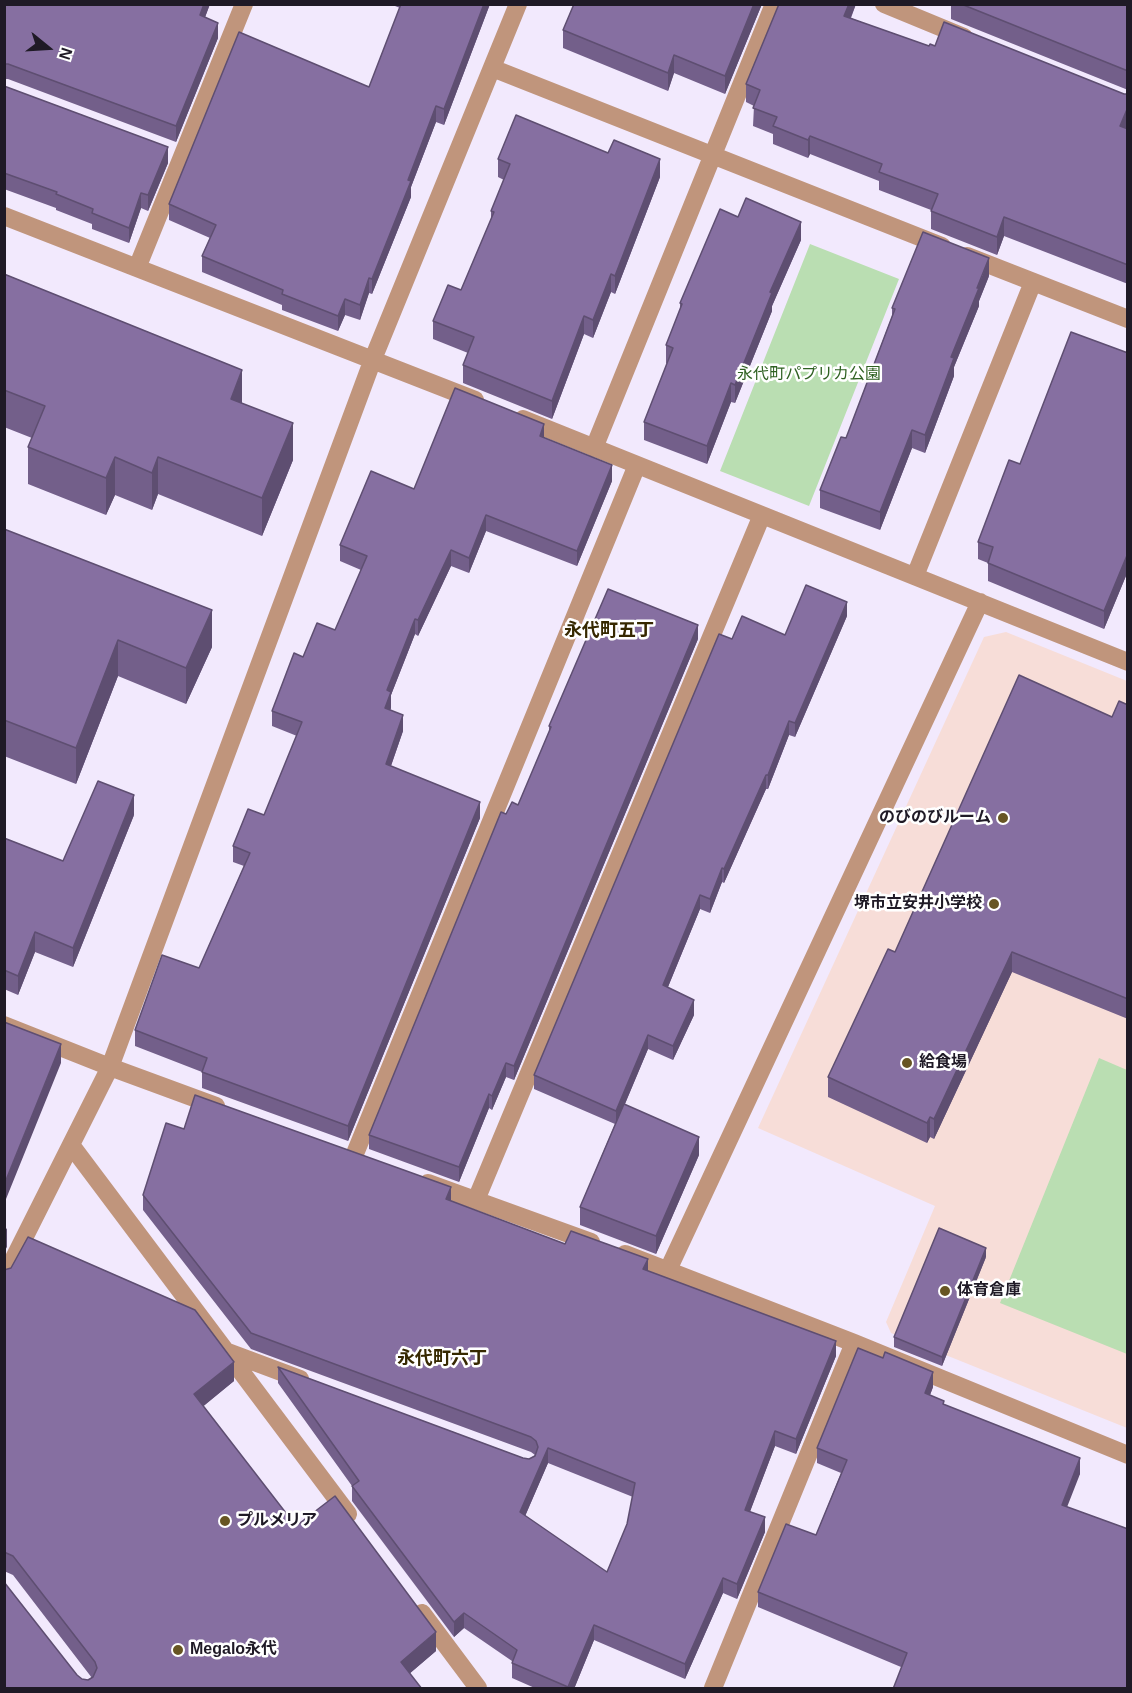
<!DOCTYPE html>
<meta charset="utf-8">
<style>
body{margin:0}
#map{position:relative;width:1132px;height:1693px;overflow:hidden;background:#f2e9fd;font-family:Arial,sans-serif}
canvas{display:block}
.frame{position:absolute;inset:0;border:6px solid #1f1a26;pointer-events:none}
.north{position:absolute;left:18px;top:18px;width:60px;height:60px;-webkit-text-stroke:4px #fff;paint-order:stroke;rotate:108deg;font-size:16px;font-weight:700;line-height:24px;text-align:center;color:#1f1a26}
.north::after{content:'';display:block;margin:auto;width:21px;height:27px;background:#1f1a26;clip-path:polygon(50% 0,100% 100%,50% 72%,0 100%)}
</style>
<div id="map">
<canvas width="1132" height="1693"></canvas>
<div class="frame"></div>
<div class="north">N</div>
</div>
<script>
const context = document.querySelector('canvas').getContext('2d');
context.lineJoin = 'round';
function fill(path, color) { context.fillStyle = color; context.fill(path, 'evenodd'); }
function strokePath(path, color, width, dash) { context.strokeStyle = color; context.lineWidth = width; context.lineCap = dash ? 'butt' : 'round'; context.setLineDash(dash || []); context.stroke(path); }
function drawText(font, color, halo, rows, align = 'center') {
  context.font = font + ' Arial,"Noto Sans JP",sans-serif'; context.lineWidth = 5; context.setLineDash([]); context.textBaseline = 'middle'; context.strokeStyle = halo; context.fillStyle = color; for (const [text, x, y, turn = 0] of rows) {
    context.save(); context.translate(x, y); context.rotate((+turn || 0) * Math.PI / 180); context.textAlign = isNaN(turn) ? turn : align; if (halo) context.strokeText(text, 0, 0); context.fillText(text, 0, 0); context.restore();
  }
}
fill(new Path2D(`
 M 1006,632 L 1127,681 L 1127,1428 L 891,1333 L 886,1322 L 935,1206 L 758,1128 L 984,637 Z`), '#f7ddd8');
fill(new Path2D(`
 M 810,244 L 899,279 L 809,506 L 720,471 Z
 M 1099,1058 L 1127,1070 L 1127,1354 L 1000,1303 Z`), '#badeb2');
strokePath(new Path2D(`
 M 884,4 L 964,37
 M 492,68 L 942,246
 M 4,216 L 475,400
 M 967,256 L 1128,319
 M 137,268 L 244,4
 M 523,419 L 1128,662
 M 594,448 L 774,4
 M 915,576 L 1033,282
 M 4,1025 L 110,1067 L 216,1106
 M 71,1145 L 348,1514
 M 354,1156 L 637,465
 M 428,1183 L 591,1242
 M 476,1200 L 762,515
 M 625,1254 L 854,1343 L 1128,1455
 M 668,1270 L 980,602
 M 4,1278 L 110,1067 L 373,359 L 518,4
 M 225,1351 L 300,1379
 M 422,1613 L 478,1688
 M 713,1688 L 854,1343`), '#c0957c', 18);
fill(new Path2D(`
 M 4,4 L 210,4 L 205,17 L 218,38 L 176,142 L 8,79 L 4,79 Z
 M 390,4 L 490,4 L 444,125 L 436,122 L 411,187 L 411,197 L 372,294 L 369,293 L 360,320 L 345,315 L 338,331 L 282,310 L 282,305 L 202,272 L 202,256 L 210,238 L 169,220 L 169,204 L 369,87 L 400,8 Z
 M 762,4 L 725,94 L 674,73 L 668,91 L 563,48 L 563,30 Z
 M 779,4 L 856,4 L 851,18 L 1128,129 L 1128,284 L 1004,236 L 997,255 L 931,229 L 931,210 L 879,190 L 879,181 L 810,154 L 808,158 L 773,144 L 773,134 L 753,126 L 754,106 L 746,102 L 746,84 Z
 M 951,4 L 1128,4 L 1128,90 L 951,19 Z
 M 4,86 L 168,163 L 148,211 L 141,208 L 129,243 L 92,229 L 92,224 L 56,210 L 56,208 L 4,189 Z
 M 498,159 L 660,177 L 615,294 L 611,292 L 593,338 L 584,334 L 552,419 L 463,383 L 463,365 L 468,353 L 433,339 L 433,321 L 461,290 L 491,219 L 491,211 L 504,180 L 498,177 Z
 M 738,217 L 801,240 L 772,306 L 772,311 L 735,403 L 731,402 L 707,464 L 644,440 L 644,422 L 667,364 L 666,363 L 666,345 L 680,310 L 680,303 Z
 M 4,274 L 242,403 L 293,460 L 262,536 L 158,494 L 152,510 L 115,495 L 106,515 L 28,484 L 28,447 L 32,438 L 4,427 Z
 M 989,276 L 979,301 L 979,306 L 954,367 L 954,376 L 925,453 L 912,448 L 880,530 L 820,508 L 820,490 L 846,438 L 892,316 L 892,308 Z
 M 1128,353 L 1128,571 L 1104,629 L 988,581 L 988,563 L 978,559 L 978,542 L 1020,464 Z
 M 544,438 L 612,481 L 577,566 L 486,531 L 469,573 L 451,566 L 418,636 L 415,634 L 391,695 L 391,708 L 390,710 L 403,731 L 391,766 L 480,818 L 348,1141 L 202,1088 L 202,1072 L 135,1046 L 135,1030 L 199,968 L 244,866 L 233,862 L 233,846 L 264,815 L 297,736 L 272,726 L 272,711 L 303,657 L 335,630 L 361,570 L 340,561 L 340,545 L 414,489 Z
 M 4,529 L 212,647 L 186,704 L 118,676 L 76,784 L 4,756 Z
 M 847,616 L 795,737 L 789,735 L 768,789 L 766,789 L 724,883 L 722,882 L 710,913 L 700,909 L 668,987 L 694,1015 L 673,1060 L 648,1049 L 625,1104 L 699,1155 L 656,1254 L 580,1225 L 580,1207 L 615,1124 L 534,1089 L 534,1075 L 732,639 L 785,635 Z
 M 698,639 L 514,1080 L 506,1077 L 492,1110 L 489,1108 L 459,1182 L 369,1149 L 369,1135 L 506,814 L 518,805 L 549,733 L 549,726 Z
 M 1128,705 L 1128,1019 L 1012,972 L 934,1139 L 930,1137 L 927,1143 L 828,1097 L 828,1077 L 895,952 L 1112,717 Z
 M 134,815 L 73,967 L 35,952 L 18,995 L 4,989 L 4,838 L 63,861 Z
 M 184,1129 L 451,1201 L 565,1244 L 648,1271 L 836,1356 L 796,1454 L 775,1446 L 750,1511 L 765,1532 L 737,1599 L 723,1593 L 685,1679 L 594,1640 L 574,1689 L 537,1689 L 512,1678 L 512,1661 L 464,1628 L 454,1637 L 352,1501 L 352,1486 L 278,1383 L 278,1367 L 523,1458 L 529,1459 L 535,1455 L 531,1452 L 251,1349 L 143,1210 L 143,1195 ZM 548,1463 L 633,1497 L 627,1524 L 607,1572 L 525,1516 Z
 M 986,1257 L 942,1366 L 894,1347 L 894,1337 Z
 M 4,1270 L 234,1381 L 203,1406 L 296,1526 L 436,1651 L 410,1673 L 4,1689 L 77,1675 L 82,1679 L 88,1680 L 92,1678 L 13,1575 L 4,1571 Z
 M 883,1358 L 933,1387 L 930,1395 L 944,1405 L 1080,1474 L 901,1667 L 758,1607 L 758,1592 L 816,1535 L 841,1473 L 817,1463 L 817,1448 Z`), '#735f8a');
fill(new Path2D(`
 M 204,4 L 210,4 L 200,31 L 200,15 Z
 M 484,4 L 490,4 L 444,125 L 444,109 Z
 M 754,4 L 762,4 L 725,94 L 725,76 Z
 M 849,4 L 856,4 L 844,34 L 844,16 Z
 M 218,23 L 218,38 L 176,142 L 176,126 Z
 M 674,55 L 674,73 L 668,91 L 668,73 Z
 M 436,106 L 436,122 L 411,187 L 411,197 L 372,294 L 372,279 L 408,180 Z
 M 1128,107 L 1128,125 L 1120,145 L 1120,126 Z
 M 810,136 L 810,154 L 808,158 L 808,140 Z
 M 168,147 L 168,163 L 148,211 L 148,195 Z
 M 660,159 L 660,177 L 615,294 L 615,276 Z
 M 141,193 L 141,208 L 129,243 L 129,228 Z
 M 1004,217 L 1004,236 L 997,255 L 997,237 Z
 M 801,222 L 801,240 L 772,306 L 772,311 L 735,403 L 735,385 L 770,292 Z
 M 989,258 L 989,276 L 979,301 L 979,306 L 954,367 L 954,376 L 925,453 L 925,435 L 951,357 Z
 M 611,274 L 611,292 L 593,338 L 593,320 Z
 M 369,278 L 369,293 L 360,320 L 360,305 Z
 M 345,299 L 345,315 L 338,331 L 338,316 Z
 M 584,316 L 584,334 L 552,419 L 552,401 Z
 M 242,370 L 242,407 L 231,399 Z
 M 731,383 L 731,402 L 707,464 L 707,446 Z
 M 293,423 L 293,460 L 262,536 L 262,498 Z
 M 544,424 L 544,440 L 540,436 Z
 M 912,430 L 912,448 L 880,530 L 880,512 Z
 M 115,457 L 115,495 L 106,515 L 106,478 Z
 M 158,457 L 158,494 L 152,510 L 152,473 Z
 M 612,465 L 612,481 L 577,566 L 577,551 Z
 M 486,515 L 486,531 L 469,573 L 469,558 Z
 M 451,550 L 451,566 L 418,636 L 418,620 Z
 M 1128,553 L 1128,571 L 1104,629 L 1104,611 Z
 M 847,602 L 847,616 L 795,737 L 795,723 Z
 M 212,610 L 212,647 L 186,704 L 186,668 Z
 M 415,619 L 415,634 L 391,695 L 391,708 L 385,724 L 385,708 L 387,690 Z
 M 698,625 L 698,639 L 514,1080 L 514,1066 Z
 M 118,640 L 118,676 L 76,784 L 76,748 Z
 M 403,715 L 403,731 L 386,780 L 386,764 Z
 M 789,721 L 789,735 L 768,789 L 768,775 Z
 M 766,775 L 766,789 L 724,883 L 724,869 Z
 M 134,795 L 134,815 L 73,967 L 73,948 Z
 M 480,802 L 480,818 L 348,1141 L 348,1126 Z
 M 722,868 L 722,882 L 710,913 L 710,899 Z
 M 700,895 L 700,909 L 663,999 L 663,985 Z
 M 35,932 L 35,952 L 18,995 L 18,976 Z
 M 1012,952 L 1012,972 L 934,1139 L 934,1119 Z
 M 694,1000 L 694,1015 L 673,1060 L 673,1046 Z
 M 648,1035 L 648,1049 L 616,1125 L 616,1111 Z
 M 61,1044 L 61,1063 L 4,1204 L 4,1185 Z
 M 506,1063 L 506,1077 L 492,1110 L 492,1096 Z
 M 489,1094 L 489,1108 L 459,1182 L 459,1167 Z
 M 930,1117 L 930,1137 L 927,1143 L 927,1123 Z
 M 699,1137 L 699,1155 L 656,1254 L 656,1236 Z
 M 451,1187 L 451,1203 L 446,1199 Z
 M 7,1228 L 7,1247 L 4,1252 L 4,1232 Z
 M 986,1248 L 986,1257 L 942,1366 L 942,1357 Z
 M 648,1259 L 648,1274 L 643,1269 Z
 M 836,1341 L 836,1356 L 796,1454 L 796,1439 Z
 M 234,1362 L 234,1381 L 194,1414 L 194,1394 Z
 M 933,1372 L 933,1387 L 925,1408 L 925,1393 Z
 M 775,1431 L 775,1446 L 745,1525 L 745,1510 Z
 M 548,1448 L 548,1463 L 520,1528 L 520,1512 Z
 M 1080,1458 L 1080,1474 L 1062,1520 L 1062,1505 Z
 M 765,1517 L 765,1532 L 737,1599 L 737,1584 Z
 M 723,1578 L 723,1593 L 685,1679 L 685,1664 Z
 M 464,1613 L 464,1628 L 454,1637 L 454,1622 Z
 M 594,1625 L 594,1640 L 574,1689 L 568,1689 Z
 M 436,1632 L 436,1651 L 401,1681 L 401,1662 Z`), '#5e4e71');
const building = new Path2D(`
 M 4,4 L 204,4 L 200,15 L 218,23 L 176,126 L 8,64 L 4,64 Z
 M 401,4 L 484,4 L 444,109 L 436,106 L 408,180 L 411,181 L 372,279 L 369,278 L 360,305 L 345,299 L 338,316 L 282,294 L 283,290 L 202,256 L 216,225 L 169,204 L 239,32 L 369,87 Z
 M 574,4 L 754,4 L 725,76 L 674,55 L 668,73 L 563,30 Z
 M 779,4 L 849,4 L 844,16 L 929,46 L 930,44 L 935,46 L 944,22 L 1124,94 L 1128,94 L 1128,107 L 1120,126 L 1128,129 L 1128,265 L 1004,217 L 997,237 L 931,211 L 938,194 L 879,172 L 882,164 L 810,136 L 808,140 L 773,126 L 777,117 L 753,108 L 760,90 L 746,84 Z
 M 961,4 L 1128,4 L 1128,71 Z
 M 4,86 L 168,147 L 148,195 L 141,193 L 129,228 L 92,213 L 93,209 L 56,194 L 57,192 L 4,173 Z
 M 516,115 L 608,153 L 614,140 L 660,159 L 615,276 L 611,274 L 593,320 L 584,316 L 552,401 L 463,365 L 474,337 L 433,321 L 448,285 L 461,290 L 494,212 L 491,211 L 510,164 L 498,159 Z
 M 746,198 L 801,222 L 770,292 L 772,293 L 735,385 L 731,383 L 707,446 L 644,422 L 673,348 L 666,345 L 682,304 L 680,303 L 720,209 L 738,217 Z
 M 923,232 L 989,258 L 977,288 L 979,288 L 951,357 L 954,358 L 925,435 L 912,430 L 880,512 L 820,490 L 841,437 L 846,438 L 895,309 L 892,308 Z
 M 4,274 L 242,370 L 231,399 L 293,423 L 262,498 L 158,457 L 152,473 L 115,457 L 106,478 L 28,447 L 45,406 L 4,390 Z
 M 1071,332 L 1128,353 L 1128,553 L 1104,611 L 988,563 L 993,547 L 978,542 L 1009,460 L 1020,464 Z
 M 455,388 L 544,424 L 540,436 L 612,465 L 577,551 L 486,515 L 469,558 L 451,550 L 418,620 L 415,619 L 387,690 L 391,692 L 385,708 L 403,715 L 386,764 L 480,802 L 348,1126 L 202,1072 L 207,1058 L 135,1030 L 162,955 L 199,968 L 250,853 L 233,846 L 248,809 L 264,815 L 302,722 L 272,711 L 294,653 L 303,657 L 317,623 L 335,630 L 367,556 L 340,545 L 371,471 L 414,489 Z
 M 4,529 L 212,610 L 186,668 L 118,640 L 76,748 L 4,720 Z
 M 806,585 L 847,602 L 795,723 L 789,721 L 768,775 L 766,775 L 724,869 L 722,868 L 710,899 L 700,895 L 663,985 L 694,1000 L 673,1046 L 648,1035 L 616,1111 L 534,1075 L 719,634 L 732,639 L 742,616 L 785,635 Z
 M 608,589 L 698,625 L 514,1066 L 506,1063 L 492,1096 L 489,1094 L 459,1167 L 369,1135 L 501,812 L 506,814 L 512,802 L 518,805 L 551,727 L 549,726 Z
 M 1019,675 L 1112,717 L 1119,701 L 1128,705 L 1128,999 L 1012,952 L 934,1119 L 930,1117 L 927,1123 L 828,1077 L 888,949 L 895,952 Z
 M 98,781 L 134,795 L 73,948 L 35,932 L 18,976 L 4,970 L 4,838 L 63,861 Z
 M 4,1022 L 61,1044 L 4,1185 Z
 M 195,1095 L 451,1187 L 446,1199 L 565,1244 L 571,1231 L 648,1259 L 643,1269 L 836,1341 L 796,1439 L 775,1431 L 745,1510 L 765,1517 L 737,1584 L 723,1578 L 685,1664 L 594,1625 L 568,1687 L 512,1663 L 517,1650 L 464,1613 L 454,1622 L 352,1486 L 359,1481 L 278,1367 L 523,1458 L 529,1459 L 535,1456 L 538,1447 L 536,1441 L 531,1437 L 251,1333 L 143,1195 L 166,1123 L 184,1129 ZM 548,1448 L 635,1483 L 627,1524 L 607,1572 L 520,1512 Z
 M 624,1104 L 699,1137 L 656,1236 L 580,1207 Z
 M 939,1228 L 986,1248 L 942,1357 L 894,1337 Z
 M 28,1237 L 195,1310 L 234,1362 L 194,1394 L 296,1526 L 335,1496 L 436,1632 L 401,1662 L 422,1689 L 4,1689 L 4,1582 L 77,1675 L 82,1679 L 88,1680 L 93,1677 L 97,1668 L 95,1662 L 13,1556 L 4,1552 L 4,1270 L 11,1268 Z
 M 858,1348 L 883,1358 L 885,1352 L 933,1372 L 925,1393 L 944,1401 L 943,1404 L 1080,1458 L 1062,1505 L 1128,1529 L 1128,1689 L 893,1689 L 907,1653 L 758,1592 L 786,1524 L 816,1535 L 847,1460 L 817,1448 Z`);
fill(building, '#866fa1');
strokePath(building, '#5e4e71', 1.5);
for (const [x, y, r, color] of [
 [1003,818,6,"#675523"],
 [994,904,6,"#675523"],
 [907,1063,6,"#675523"],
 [945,1291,6,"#675523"],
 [225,1521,6,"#675523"],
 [178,1650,6,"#675523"]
]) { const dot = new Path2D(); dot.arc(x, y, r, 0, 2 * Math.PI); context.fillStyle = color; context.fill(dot); strokePath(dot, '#fff', 2); }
drawText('16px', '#2f6122', '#fff', [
 ["永代町パプリカ公園",809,375]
]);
drawText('bold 16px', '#1f1a26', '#fff', [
 ["のびのびルーム",991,818,"right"],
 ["堺市立安井小学校",982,904,"right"],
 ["給食場",919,1063],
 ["体育倉庫",957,1291],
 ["プルメリア",237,1521],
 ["Megalo永代",190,1650]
], 'left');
drawText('bold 18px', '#362800', '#fff', [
 ["永代町五丁",609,631],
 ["永代町六丁",442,1359]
]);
</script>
